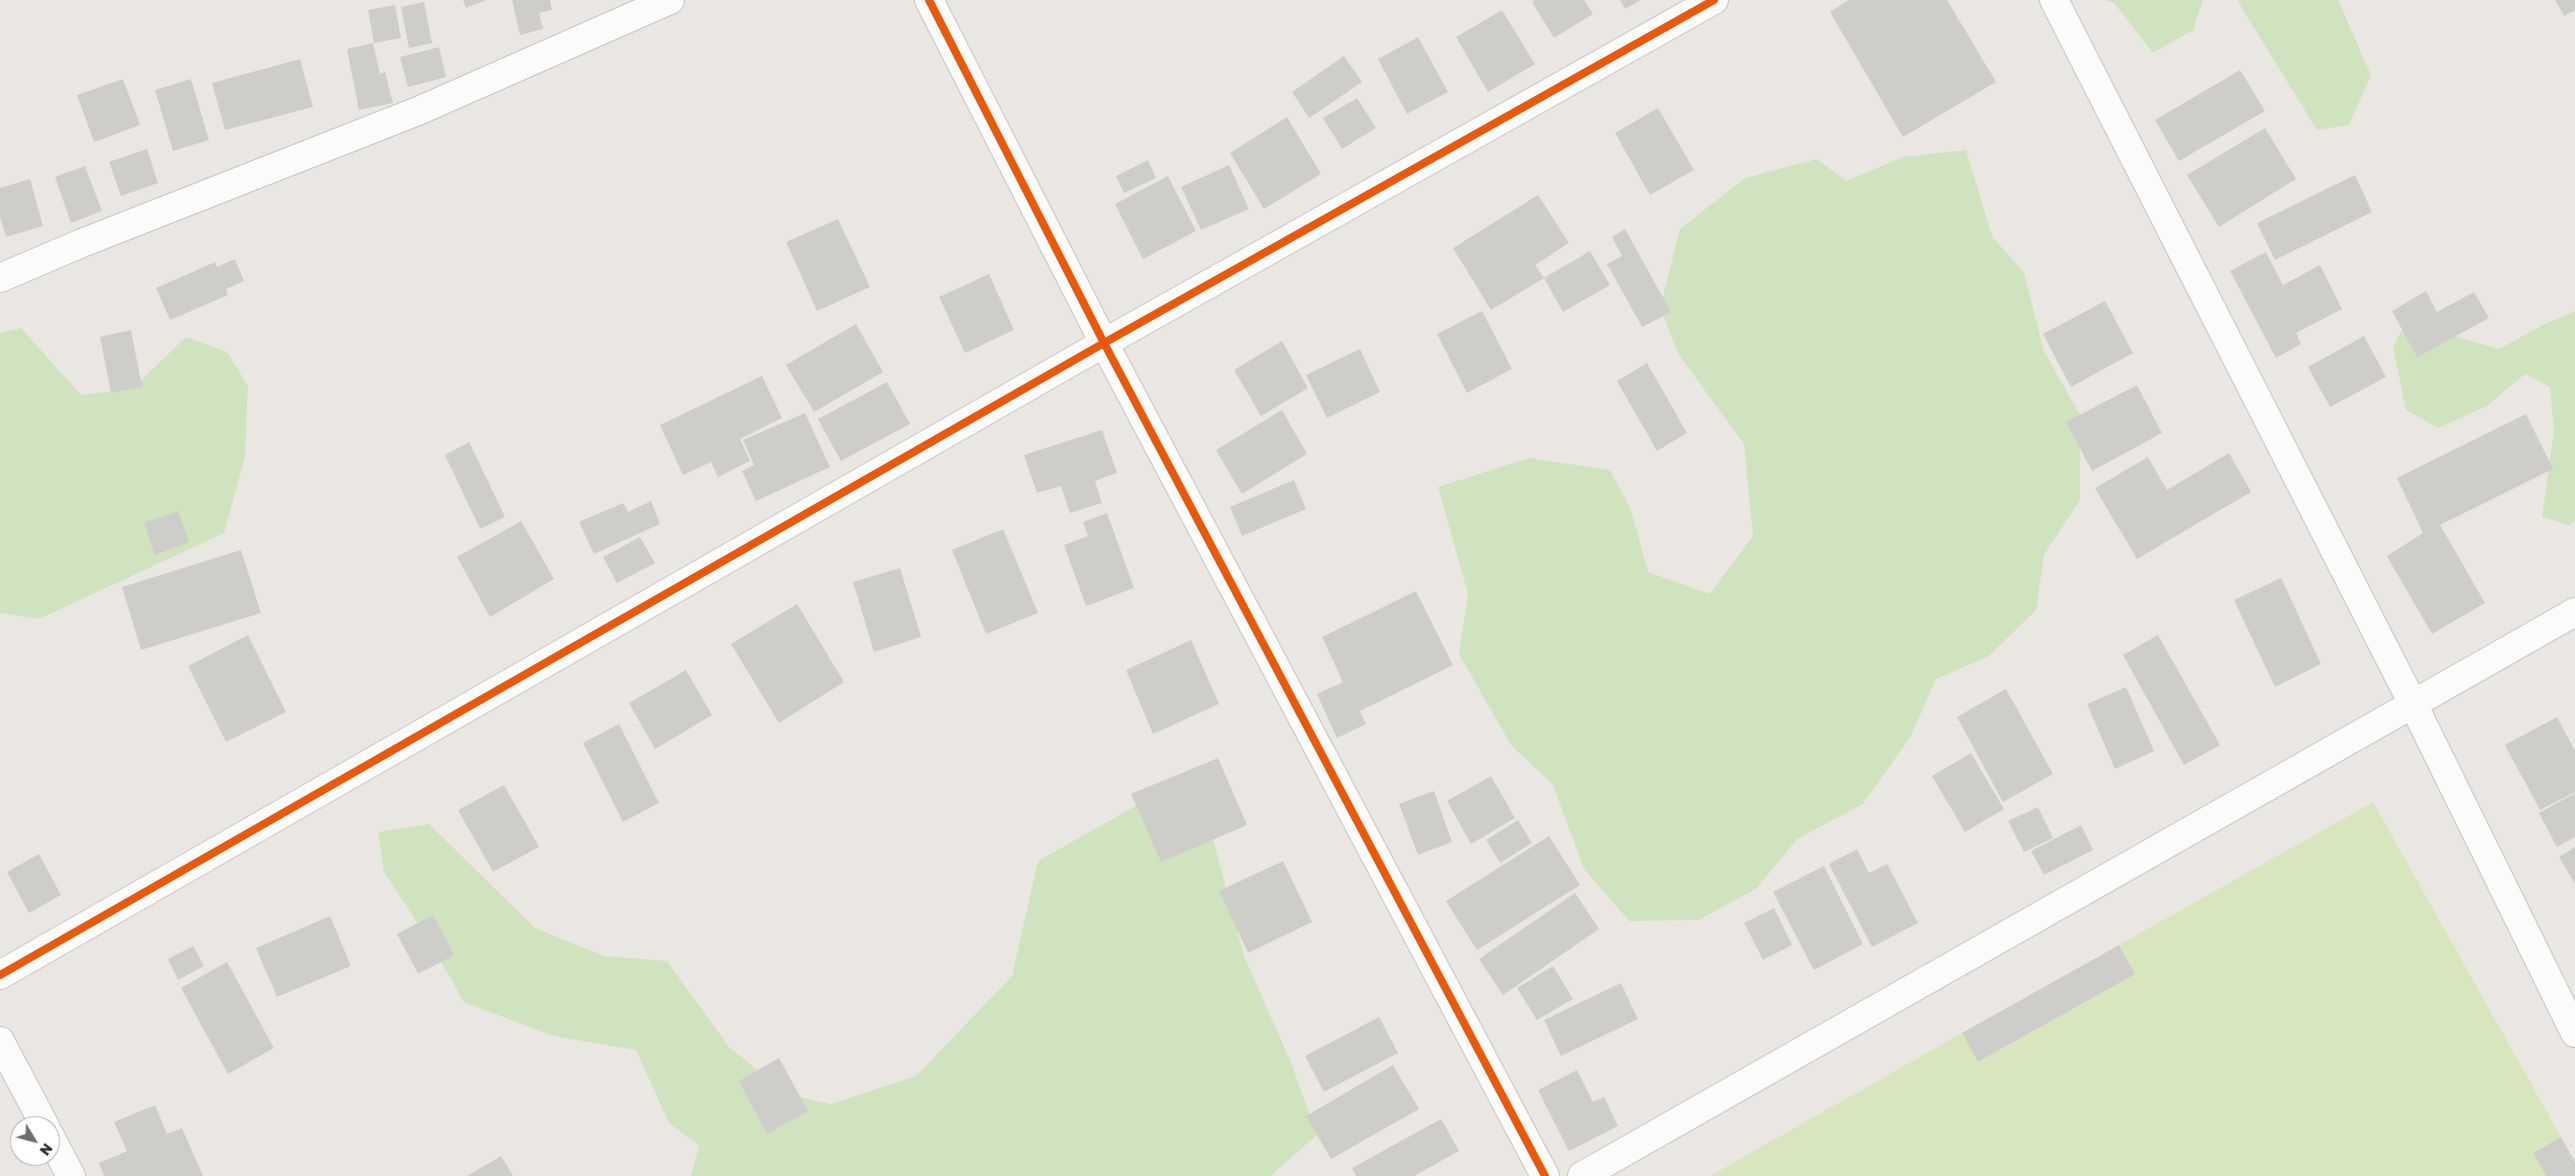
<!DOCTYPE html>
<style>
body{margin:0}
#map{position:relative;width:2575px;height:1176px;overflow:hidden;background:#eae7e3;font-family:"Golos Text",sans-serif}
canvas{display:block}
.north{position:absolute;left:10px;top:1116px;width:50px;height:50px;box-sizing:border-box;background:#fff;border:1px solid #ababab;border-radius:50%;rotate:127deg;font-size:14px;font-weight:700;line-height:20px;text-align:center;color:#2d2d2d}
.north::after{content:'';display:block;margin:auto;width:18px;height:22px;background:#6f6e6d;clip-path:polygon(50% 0,100% 100%,50% 72%,0 100%)}
</style>
<div id="map">
<canvas width="2575" height="1176"></canvas>
<div class="north">N</div>
</div>
<script>
const context = document.querySelector('canvas').getContext('2d');
context.lineJoin = 'round';
function fill(path, color) { context.fillStyle = color; context.fill(path, 'evenodd'); }
function strokePath(path, color, width, dash) { context.strokeStyle = color; context.lineWidth = width; context.lineCap = dash ? 'butt' : 'round'; context.setLineDash(dash || []); context.stroke(path); }
fill(new Path2D(`
 M 2105,0 L 2203,0 L 2193,30 L 2153,53 L 2114,3 Z
 M 2237,0 L 2338,0 L 2371,75 L 2349,125 L 2317,130 Z
 M 1966,150 L 1992,236 L 2024,273 L 2044,351 L 2080,415 L 2080,500 L 2044,555 L 2036,610 L 1989,656 L 1936,679 L 1911,736 L 1863,804 L 1797,839 L 1757,888 L 1699,920 L 1629,921 L 1584,869 L 1553,785 L 1511,745 L 1459,654 L 1468,594 L 1438,487 L 1529,458 L 1610,470 L 1631,510 L 1648,572 L 1710,594 L 1753,536 L 1744,444 L 1679,355 L 1660,308 L 1680,229 L 1745,178 L 1817,159 L 1846,181 L 1903,157 Z
 M 2575,311 L 2575,520 L 2569,525 L 2542,517 L 2554,431 L 2550,387 L 2525,374 L 2487,406 L 2438,428 L 2406,410 L 2393,347 L 2411,312 L 2460,338 L 2499,349 L 2547,323 Z
 M 21,328 L 81,395 L 132,389 L 186,337 L 227,352 L 248,386 L 245,457 L 224,533 L 39,619 L 0,613 L 0,333 Z
 M 1148,799 L 1212,835 L 1244,956 L 1292,1065 L 1317,1135 L 1270,1176 L 691,1176 L 699,1146 L 669,1123 L 636,1050 L 553,1036 L 464,1002 L 428,939 L 384,872 L 378,832 L 429,824 L 535,928 L 604,956 L 667,961 L 729,1047 L 787,1094 L 831,1104 L 916,1076 L 1012,976 L 1038,861 Z`), '#cfe3bf');
fill(new Path2D(`
 M 2373,802 L 2561,1137 L 2533,1153 L 2546,1176 L 1710,1176 L 1962,1033 L 1979,1062 L 2134,974 L 2119,945 Z`), '#d8e6bd');
fill(new Path2D(`
 M 463,0 L 486,0 L 466,8 Z
 M 512,0 L 550,0 L 552,10 L 539,13 L 543,29 L 520,35 Z
 M 1535,0 L 1584,0 L 1593,14 L 1554,38 L 1532,2 Z
 M 1620,0 L 1641,0 L 1625,9 Z
 M 1849,0 L 1947,0 L 1996,82 L 1903,137 L 1830,12 Z
 M 2555,0 L 2575,0 L 2575,10 L 2564,16 Z
 M 424,2 L 432,43 L 409,48 L 401,7 Z
 M 395,5 L 401,38 L 374,43 L 368,10 Z
 M 1502,10 L 1535,64 L 1488,92 L 1456,37 Z
 M 1418,37 L 1448,92 L 1407,114 L 1378,59 Z
 M 373,43 L 380,74 L 385,72 L 393,103 L 359,110 L 347,49 Z
 M 439,47 L 446,77 L 408,87 L 400,57 Z
 M 1344,56 L 1362,82 L 1309,118 L 1292,92 Z
 M 300,59 L 313,107 L 225,130 L 212,83 Z
 M 2240,70 L 2265,111 L 2179,161 L 2155,120 Z
 M 123,79 L 140,125 L 94,142 L 77,95 Z
 M 191,79 L 209,140 L 173,151 L 155,90 Z
 M 1357,98 L 1376,128 L 1342,149 L 1323,118 Z
 M 1658,108 L 1694,170 L 1650,195 L 1615,133 Z
 M 1287,117 L 1321,174 L 1264,209 L 1230,153 Z
 M 2265,128 L 2296,179 L 2219,227 L 2187,175 Z
 M 147,149 L 158,183 L 121,196 L 109,162 Z
 M 1148,160 L 1156,178 L 1124,193 L 1116,176 Z
 M 1229,165 L 1249,209 L 1201,230 L 1181,187 Z
 M 85,166 L 102,211 L 71,223 L 55,177 Z
 M 2355,175 L 2372,212 L 2275,260 L 2257,223 Z
 M 1168,176 L 1196,231 L 1143,259 L 1115,204 Z
 M 30,179 L 43,226 L 6,237 L 0,217 L 0,188 Z
 M 1538,195 L 1569,243 L 1535,265 L 1544,278 L 1590,251 L 1610,285 L 1563,312 L 1544,278 L 1491,310 L 1453,248 Z
 M 838,219 L 870,287 L 817,311 L 786,242 Z
 M 1625,229 L 1671,312 L 1642,327 L 1607,264 L 1622,256 L 1612,237 Z
 M 2266,252 L 2283,285 L 2320,265 L 2342,309 L 2296,333 L 2301,344 L 2276,358 L 2230,271 Z
 M 235,259 L 244,281 L 226,289 L 228,295 L 170,320 L 156,288 L 215,262 L 217,267 Z
 M 989,274 L 1014,330 L 965,353 L 939,297 Z
 M 2426,291 L 2437,312 L 2474,292 L 2489,318 L 2417,357 L 2392,311 Z
 M 2105,301 L 2133,353 L 2071,387 L 2043,334 Z
 M 1482,311 L 1512,369 L 1467,393 L 1437,334 Z
 M 856,324 L 883,372 L 814,412 L 786,365 Z
 M 131,330 L 142,387 L 111,393 L 100,337 Z
 M 2364,336 L 2386,377 L 2330,407 L 2308,367 Z
 M 1282,341 L 1308,388 L 1261,416 L 1234,370 Z
 M 1360,349 L 1380,392 L 1327,418 L 1306,375 Z
 M 1647,363 L 1687,433 L 1657,451 L 1617,381 Z
 M 762,376 L 782,418 L 740,439 L 750,461 L 718,477 L 711,462 L 683,475 L 660,425 Z
 M 887,382 L 910,424 L 841,461 L 818,419 Z
 M 2137,385 L 2162,433 L 2092,471 L 2066,422 Z
 M 1282,410 L 1307,454 L 1242,494 L 1216,450 Z
 M 805,413 L 830,467 L 756,501 L 742,471 L 754,465 L 743,440 Z
 M 2526,414 L 2553,469 L 2440,525 L 2485,603 L 2432,634 L 2387,556 L 2423,533 L 2397,478 Z
 M 1102,430 L 1117,473 L 1095,481 L 1102,503 L 1070,513 L 1061,486 L 1037,493 L 1024,455 Z
 M 469,442 L 505,517 L 480,529 L 445,455 Z
 M 2229,453 L 2251,492 L 2137,559 L 2095,488 L 2148,457 L 2167,490 Z
 M 1294,480 L 1306,509 L 1242,536 L 1230,507 Z
 M 651,501 L 660,524 L 594,554 L 579,522 L 623,503 L 628,512 Z
 M 178,511 L 189,542 L 155,555 L 144,523 Z
 M 1107,513 L 1134,588 L 1086,606 L 1064,545 L 1088,536 L 1083,522 Z
 M 521,521 L 554,579 L 490,617 L 457,557 Z
 M 1003,529 L 1038,613 L 986,634 L 952,550 Z
 M 640,537 L 655,563 L 617,583 L 603,557 Z
 M 241,550 L 261,613 L 141,650 L 122,587 Z
 M 900,568 L 921,637 L 874,652 L 853,582 Z
 M 2281,578 L 2321,664 L 2275,687 L 2234,600 Z
 M 1416,591 L 1453,665 L 1360,711 L 1366,724 L 1337,738 L 1317,694 L 1343,682 L 1322,637 Z
 M 797,604 L 844,682 L 779,723 L 731,644 Z
 M 248,635 L 286,712 L 226,742 L 188,666 Z
 M 2158,635 L 2220,745 L 2184,765 L 2123,655 Z
 M 1191,640 L 1219,704 L 1153,734 L 1126,670 Z
 M 686,670 L 712,715 L 655,749 L 629,703 Z
 M 2126,687 L 2154,751 L 2115,769 L 2087,704 Z
 M 2006,689 L 2053,774 L 2003,802 L 1957,717 Z
 M 2557,717 L 2575,751 L 2575,792 L 2540,810 L 2505,745 Z
 M 619,724 L 659,803 L 623,822 L 583,743 Z
 M 1971,753 L 2004,809 L 1965,832 L 1932,776 Z
 M 1218,758 L 1247,825 L 1161,862 L 1131,794 Z
 M 1491,776 L 1515,818 L 1471,844 L 1447,801 Z
 M 504,785 L 539,847 L 493,872 L 458,810 Z
 M 1434,791 L 1452,842 L 1418,855 L 1399,804 Z
 M 2575,793 L 2575,837 L 2557,847 L 2539,813 Z
 M 2038,807 L 2053,838 L 2024,852 L 2008,821 Z
 M 1518,820 L 1532,843 L 1500,863 L 1486,840 Z
 M 2081,825 L 2093,850 L 2044,875 L 2031,851 Z
 M 1549,836 L 1580,885 L 1477,950 L 1446,901 Z
 M 2575,847 L 2575,884 L 2559,857 Z
 M 1857,849 L 1869,873 L 1887,864 L 1918,923 L 1872,947 L 1829,864 Z
 M 39,854 L 61,895 L 29,913 L 7,872 Z
 M 1283,861 L 1312,922 L 1248,953 L 1219,891 Z
 M 1824,866 L 1863,944 L 1814,970 L 1773,892 Z
 M 1575,893 L 1599,929 L 1503,995 L 1479,959 Z
 M 1774,908 L 1792,945 L 1763,960 L 1744,923 Z
 M 433,915 L 454,955 L 418,974 L 397,934 Z
 M 330,916 L 351,966 L 277,997 L 256,948 Z
 M 2119,945 L 2135,974 L 1978,1062 L 1962,1033 Z
 M 193,946 L 204,966 L 178,980 L 168,959 Z
 M 227,962 L 274,1048 L 228,1074 L 181,988 Z
 M 1553,966 L 1573,999 L 1537,1020 L 1517,988 Z
 M 1621,983 L 1638,1019 L 1561,1056 L 1544,1020 Z
 M 1379,1017 L 1398,1053 L 1324,1092 L 1305,1056 Z
 M 779,1058 L 808,1111 L 767,1134 L 739,1081 Z
 M 1393,1065 L 1419,1109 L 1331,1159 L 1306,1116 Z
 M 1577,1070 L 1593,1102 L 1604,1097 L 1618,1126 L 1569,1151 L 1538,1090 Z
 M 155,1105 L 167,1134 L 182,1128 L 203,1176 L 104,1176 L 99,1163 L 127,1151 L 114,1122 Z
 M 1441,1119 L 1459,1151 L 1414,1176 L 1356,1176 L 1352,1168 Z
 M 2561,1137 L 2575,1162 L 2575,1176 L 2546,1176 L 2533,1153 Z
 M 501,1156 L 513,1176 L 467,1176 Z`), '#cfcdca');
const minor = new Path2D(`
 M 929,0 L 1104,343 L 1545,1176
 M 2054,0 L 2413,704 L 2575,1033
 M 0,278 L 82,243 L 418,111 L 670,0
 M 0,975 L 1104,343 L 1714,0
 M 0,1041 L 45,1126
 M 50,1136 L 71,1176
 M 1582,1176 L 2575,612`);
strokePath(minor, '#c4c4c3', 30);
strokePath(minor, '#fcfbfb', 28);
strokePath(new Path2D(`
 M 929,0 L 1104,343 L 1545,1176
 M 0,975 L 1104,343 L 1714,0`), '#e8590c', 8);
</script>
